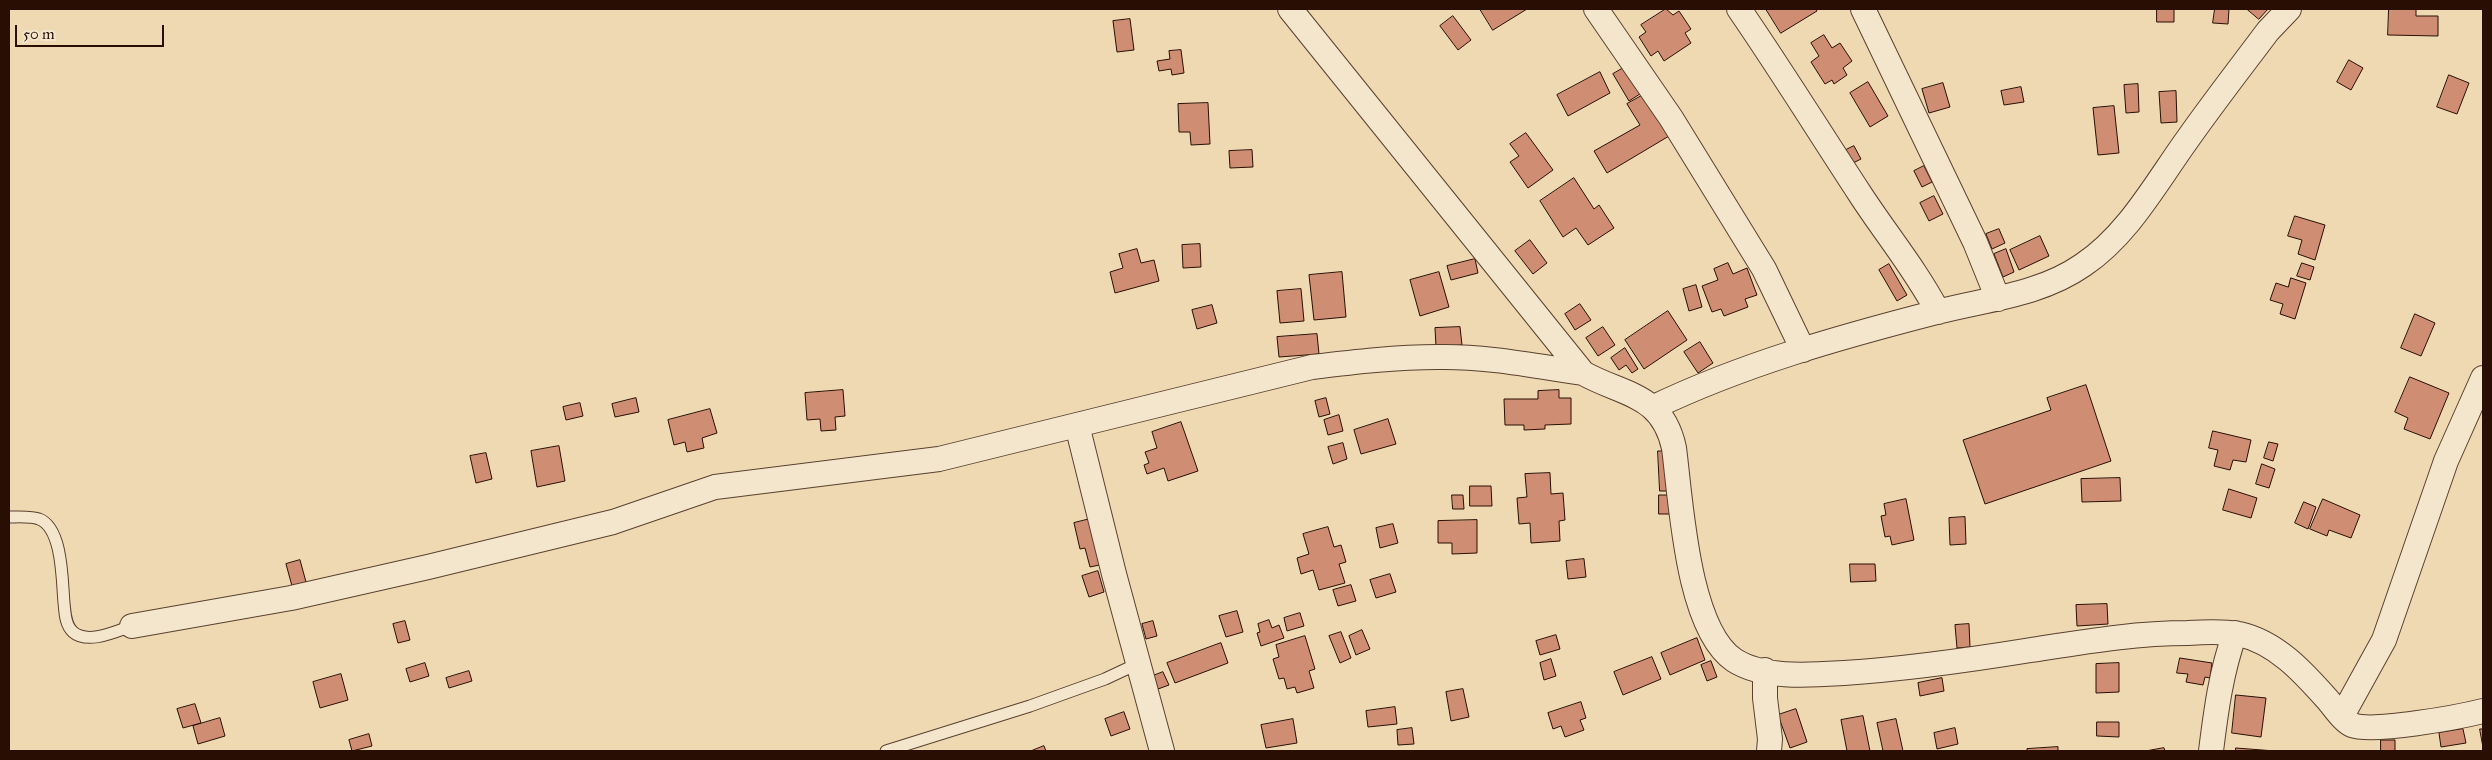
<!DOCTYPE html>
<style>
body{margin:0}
#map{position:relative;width:2492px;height:760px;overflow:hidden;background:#eed9b2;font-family:"IM FELL Great Primer",serif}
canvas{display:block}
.frame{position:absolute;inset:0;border:10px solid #290e03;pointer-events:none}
.scale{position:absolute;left:15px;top:25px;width:149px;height:22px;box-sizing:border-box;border:2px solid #290e03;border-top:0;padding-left:6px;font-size:15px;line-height:18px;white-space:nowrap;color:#290e03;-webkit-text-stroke:4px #f4e6cd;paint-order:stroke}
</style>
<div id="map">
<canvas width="2492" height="760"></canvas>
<div class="frame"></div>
<div class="scale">50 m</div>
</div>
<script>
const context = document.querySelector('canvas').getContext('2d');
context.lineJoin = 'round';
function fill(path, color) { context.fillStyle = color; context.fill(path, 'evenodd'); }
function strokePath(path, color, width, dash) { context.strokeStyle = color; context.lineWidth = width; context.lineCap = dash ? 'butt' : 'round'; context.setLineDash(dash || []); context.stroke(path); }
const building = new Path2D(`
 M 1480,9 L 1527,9 L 1493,30 Z
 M 1666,9 L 1673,15 L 1679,11 L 1691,29 L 1685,33 L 1691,43 L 1664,61 L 1658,51 L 1651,56 L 1639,37 L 1646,32 L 1641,25 Z
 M 1766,9 L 1816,9 L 1817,11 L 1781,33 Z
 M 2157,9 L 2174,9 L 2174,22 L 2157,22 Z
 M 2215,9 L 2229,9 L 2228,24 L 2213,23 Z
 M 2247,9 L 2268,9 L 2259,19 Z
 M 2389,9 L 2416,9 L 2416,16 L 2438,16 L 2438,36 L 2388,35 Z
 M 1453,16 L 1471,40 L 1458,50 L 1440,26 Z
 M 1130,19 L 1134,50 L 1117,52 L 1113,21 Z
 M 1824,35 L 1832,48 L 1840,43 L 1852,61 L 1843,68 L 1847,75 L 1834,84 L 1832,80 L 1825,84 L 1811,62 L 1819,56 L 1811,43 Z
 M 1181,50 L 1184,73 L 1172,75 L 1171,69 L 1159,71 L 1157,61 L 1170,59 L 1169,51 Z
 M 2349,60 L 2363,68 L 2351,90 L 2337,82 Z
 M 1627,66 L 1643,92 L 1629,101 L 1613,74 Z
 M 1600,72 L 1610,93 L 1568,116 L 1557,95 Z
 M 2449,75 L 2469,83 L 2457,114 L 2437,107 Z
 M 1868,82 L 1888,116 L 1870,127 L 1850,93 Z
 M 1943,83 L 1950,107 L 1929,113 L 1922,89 Z
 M 2138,84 L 2139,112 L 2126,113 L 2124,85 Z
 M 2021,87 L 2024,102 L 2004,105 L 2001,91 Z
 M 2176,91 L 2177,122 L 2161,123 L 2159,92 Z
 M 1645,94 L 1669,136 L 1607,173 L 1594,151 L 1640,125 L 1627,104 Z
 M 1208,103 L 1210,144 L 1191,145 L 1190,132 L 1179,132 L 1178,104 Z
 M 2114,106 L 2119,153 L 2098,155 L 2093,108 Z
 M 1526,133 L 1553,170 L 1528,188 L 1510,162 L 1519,156 L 1510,144 Z
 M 1854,146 L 1861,159 L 1853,163 L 1846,150 Z
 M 1252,150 L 1253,167 L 1230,168 L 1229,151 Z
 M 1924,166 L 1932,182 L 1922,187 L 1914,171 Z
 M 1574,178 L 1594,209 L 1599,205 L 1614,228 L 1588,245 L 1576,228 L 1563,237 L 1540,201 Z
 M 1934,196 L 1943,214 L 1929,221 L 1920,203 Z
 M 2295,216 L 2325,225 L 2315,260 L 2298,254 L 2302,240 L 2288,236 Z
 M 1999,229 L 2005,243 L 1992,249 L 1986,234 Z
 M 2040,236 L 2049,256 L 2019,270 L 2010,250 Z
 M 1530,240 L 1547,263 L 1533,274 L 1515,251 Z
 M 1200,244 L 1201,267 L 1183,268 L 1182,245 Z
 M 1137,249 L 1141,263 L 1154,260 L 1159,281 L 1115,293 L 1110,272 L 1123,268 L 1119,254 Z
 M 2006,249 L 2014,272 L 2003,277 L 1994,254 Z
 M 1475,259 L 1478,273 L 1451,280 L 1447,266 Z
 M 1728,263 L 1733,274 L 1747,268 L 1757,295 L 1745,299 L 1748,307 L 1724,316 L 1721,309 L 1712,312 L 1702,286 L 1718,280 L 1714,269 Z
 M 2302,263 L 2314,267 L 2310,280 L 2297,276 Z
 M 1889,264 L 1907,295 L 1897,301 L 1879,270 Z
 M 1342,272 L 1346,317 L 1314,320 L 1309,275 Z
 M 1439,272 L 1449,307 L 1420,316 L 1410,280 Z
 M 2291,278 L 2306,283 L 2295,319 L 2280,314 L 2283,304 L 2270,300 L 2276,283 L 2288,287 Z
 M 1696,285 L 1702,307 L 1689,311 L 1683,289 Z
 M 1301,289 L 1304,321 L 1280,323 L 1277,291 Z
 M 1580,304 L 1591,320 L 1575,330 L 1565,314 Z
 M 1212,305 L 1217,323 L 1197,329 L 1192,310 Z
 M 1668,311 L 1687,340 L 1644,369 L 1625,340 Z
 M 2415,314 L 2435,323 L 2421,356 L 2401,348 Z
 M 1460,327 L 1462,345 L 1436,347 L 1435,328 Z
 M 1603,327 L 1615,345 L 1598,356 L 1586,338 Z
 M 1317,334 L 1319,354 L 1279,357 L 1277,337 Z
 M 1700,342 L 1713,363 L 1698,373 L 1684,352 Z
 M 1625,348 L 1638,369 L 1632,373 L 1626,365 L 1619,370 L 1611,358 Z
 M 2410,377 L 2449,393 L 2430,439 L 2404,429 L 2408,418 L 2395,412 Z
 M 2086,385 L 2111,461 L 1985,504 L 1963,440 L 2051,410 L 2047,398 Z
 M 843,390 L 845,416 L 835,417 L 836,430 L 821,431 L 820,419 L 807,420 L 805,393 Z
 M 1559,390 L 1559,398 L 1571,398 L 1571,424 L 1545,425 L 1545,429 L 1524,430 L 1524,425 L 1505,425 L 1504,399 L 1538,399 L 1538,391 Z
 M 636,398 L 639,412 L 615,417 L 612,404 Z
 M 1326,398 L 1330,414 L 1319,417 L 1315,401 Z
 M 580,403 L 583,416 L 566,420 L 563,407 Z
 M 710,409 L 717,433 L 702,438 L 704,448 L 687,452 L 685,442 L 674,445 L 668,420 Z
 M 1339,415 L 1343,431 L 1328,435 L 1324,420 Z
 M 1388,419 L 1396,444 L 1361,454 L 1354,430 Z
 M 1181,422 L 1198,471 L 1168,481 L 1164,468 L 1147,474 L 1144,465 L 1149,463 L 1145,452 L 1157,448 L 1152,432 Z
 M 2213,431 L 2251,440 L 2246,462 L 2233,460 L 2230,470 L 2214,466 L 2218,450 L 2209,448 Z
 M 2269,442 L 2278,444 L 2273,461 L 2264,458 Z
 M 1343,443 L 1347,459 L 1333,464 L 1328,447 Z
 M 559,446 L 565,481 L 537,487 L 531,451 Z
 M 1658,451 L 1669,451 L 1671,491 L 1660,491 Z
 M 486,453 L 492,479 L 476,483 L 470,456 Z
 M 2262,464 L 2275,469 L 2269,488 L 2256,484 Z
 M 1550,473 L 1551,494 L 1563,493 L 1565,520 L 1559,521 L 1560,541 L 1531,543 L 1530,523 L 1519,524 L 1517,498 L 1527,497 L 1525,474 Z
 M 2120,478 L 2121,501 L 2082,502 L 2081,479 Z
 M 1470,486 L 1491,486 L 1492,506 L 1470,506 Z
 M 2229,489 L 2257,498 L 2251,518 L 2223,510 Z
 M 1452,495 L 1463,495 L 1464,509 L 1453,509 Z
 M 1659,495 L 1674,495 L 1674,514 L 1659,514 Z
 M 1906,499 L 1914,540 L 1892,545 L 1890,536 L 1885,537 L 1881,516 L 1886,515 L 1884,504 Z
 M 2323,499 L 2360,515 L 2351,538 L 2329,530 L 2327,536 L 2310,529 Z
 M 2304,502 L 2316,507 L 2308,529 L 2295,523 Z
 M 1965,517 L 1966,544 L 1950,545 L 1949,518 Z
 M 1094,518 L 1104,564 L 1090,567 L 1085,548 L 1080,549 L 1074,523 Z
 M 1477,520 L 1477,553 L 1452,554 L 1452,543 L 1438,543 L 1438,521 Z
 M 1393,524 L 1398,543 L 1380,548 L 1376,528 Z
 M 1328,527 L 1334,547 L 1341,545 L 1346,562 L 1339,564 L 1345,583 L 1319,590 L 1313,570 L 1301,574 L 1297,558 L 1309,554 L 1303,534 Z
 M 1584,559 L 1586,577 L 1568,579 L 1566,561 Z
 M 300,560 L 306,582 L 292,586 L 286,564 Z
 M 1850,564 L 1875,564 L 1876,581 L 1851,582 Z
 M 1098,571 L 1104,592 L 1089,597 L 1082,576 Z
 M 1390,574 L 1396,592 L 1376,598 L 1370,580 Z
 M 1351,585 L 1356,601 L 1338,606 L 1333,590 Z
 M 2107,604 L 2108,624 L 2077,626 L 2076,605 Z
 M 1237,611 L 1243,632 L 1226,637 L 1219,616 Z
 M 1300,613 L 1304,626 L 1287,631 L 1284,618 Z
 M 1269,620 L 1272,628 L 1279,625 L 1284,638 L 1261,646 L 1257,633 L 1260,632 L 1258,624 Z
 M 405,621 L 410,640 L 398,643 L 393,624 Z
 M 1153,621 L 1157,636 L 1146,639 L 1142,624 Z
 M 1969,624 L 1970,647 L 1957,648 L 1955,625 Z
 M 1362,630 L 1370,649 L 1356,655 L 1349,636 Z
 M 1341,632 L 1351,658 L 1340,663 L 1329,636 Z
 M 1556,635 L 1560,649 L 1540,655 L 1536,641 Z
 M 1305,636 L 1315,669 L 1309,671 L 1314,688 L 1297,693 L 1295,687 L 1287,689 L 1284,678 L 1279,679 L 1273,659 L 1279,657 L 1276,645 Z
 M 1697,638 L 1705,660 L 1670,675 L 1661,653 Z
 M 1221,643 L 1228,663 L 1175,683 L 1167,663 Z
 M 1652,657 L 1661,679 L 1623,695 L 1614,672 Z
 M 2180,658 L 2212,663 L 2210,678 L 2205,677 L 2203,685 L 2186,682 L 2188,674 L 2177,673 Z
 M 1551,659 L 1556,676 L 1544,680 L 1540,663 Z
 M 1711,661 L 1717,677 L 1707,681 L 1701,665 Z
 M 425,663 L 429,676 L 410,682 L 406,669 Z
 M 2119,663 L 2119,692 L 2096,693 L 2096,664 Z
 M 469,671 L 472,681 L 449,688 L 446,678 Z
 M 1163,672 L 1169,685 L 1158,689 L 1153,676 Z
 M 341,674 L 348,700 L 320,708 L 313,682 Z
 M 1942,678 L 1944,691 L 1920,696 L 1918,683 Z
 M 1463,689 L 1469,717 L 1451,721 L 1446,692 Z
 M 2236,695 L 2266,698 L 2261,737 L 2232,733 Z
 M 1581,702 L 1586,718 L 1580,720 L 1584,730 L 1565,737 L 1561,726 L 1553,729 L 1548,713 Z
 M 195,704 L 201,723 L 183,728 L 177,709 Z
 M 1395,707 L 1397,724 L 1368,727 L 1366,711 Z
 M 1796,709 L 1807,742 L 1790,748 L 1778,715 Z
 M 1124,712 L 1130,729 L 1111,736 L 1105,719 Z
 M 1863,716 L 1870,751 L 1847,751 L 1841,720 Z
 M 220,718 L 225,736 L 198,744 L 193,726 Z
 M 1293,719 L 1297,743 L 1266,748 L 1261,725 Z
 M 1896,719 L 1903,751 L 1883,751 L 1877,723 Z
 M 2097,722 L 2119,722 L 2119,737 L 2097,736 Z
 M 1412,728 L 1414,744 L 1398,745 L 1397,730 Z
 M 1955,728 L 1958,744 L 1937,749 L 1934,733 Z
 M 2463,729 L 2466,743 L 2441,747 L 2439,733 Z
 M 2480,729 L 2483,729 L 2483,747 Z
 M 369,734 L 372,746 L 352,751 L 349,740 Z
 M 2381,740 L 2395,740 L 2395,751 L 2381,751 Z
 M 1044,746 L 1046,751 L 1031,751 Z
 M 2058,747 L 2058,751 L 2027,751 L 2027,749 Z
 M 2164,748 L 2165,751 L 2146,751 Z
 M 2236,748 L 2275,751 L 2236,751 Z`);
fill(building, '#cf8d73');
strokePath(building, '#290e03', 1);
const service = new Path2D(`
 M 9,517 C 17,517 32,516 39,519 C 63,528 62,582 64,603 C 65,612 65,625 73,632 C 88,645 117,631 132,626
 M 886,751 L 1030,706 L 1105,679 L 1137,664`);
const minor = new Path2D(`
 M 1290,9 L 1583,373 C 1624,396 1662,393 1674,448 C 1681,501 1687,628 1734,660 C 1763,679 1811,675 1844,673 C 1907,669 1969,660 2031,650 C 2083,642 2135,633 2188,633 C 2204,632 2223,631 2239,634 C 2276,642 2303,672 2327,699 C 2334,707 2343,721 2352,725 C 2373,733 2459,717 2483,711
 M 1596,9 L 1671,118 L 1764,269 L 1803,350
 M 1739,9 C 1781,70 1820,133 1860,194 C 1886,234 1916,270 1938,312
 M 1863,9 L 1975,242 L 1998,299
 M 1654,407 C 1744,364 1840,337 1937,312 C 1987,299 2040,295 2083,265 C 2128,235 2156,183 2187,140 C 2213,103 2241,67 2268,31 L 2289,9
 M 1077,425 L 1114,574 L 1162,751
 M 132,626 L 291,598 L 428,567 L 613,522 L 715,487 L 939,459 L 1312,367 C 1354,362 1396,357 1438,357 C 1486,356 1535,366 1583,373
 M 1765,670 L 1765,698 L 1770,739 L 1769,751
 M 2342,716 L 2384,640 L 2446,461 L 2483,378
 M 2211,751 C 2216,711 2221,672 2235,633`);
strokePath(service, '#5a412f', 13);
strokePath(minor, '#5a412f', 26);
strokePath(service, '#f4e6cd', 11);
strokePath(minor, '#f4e6cd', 24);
</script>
